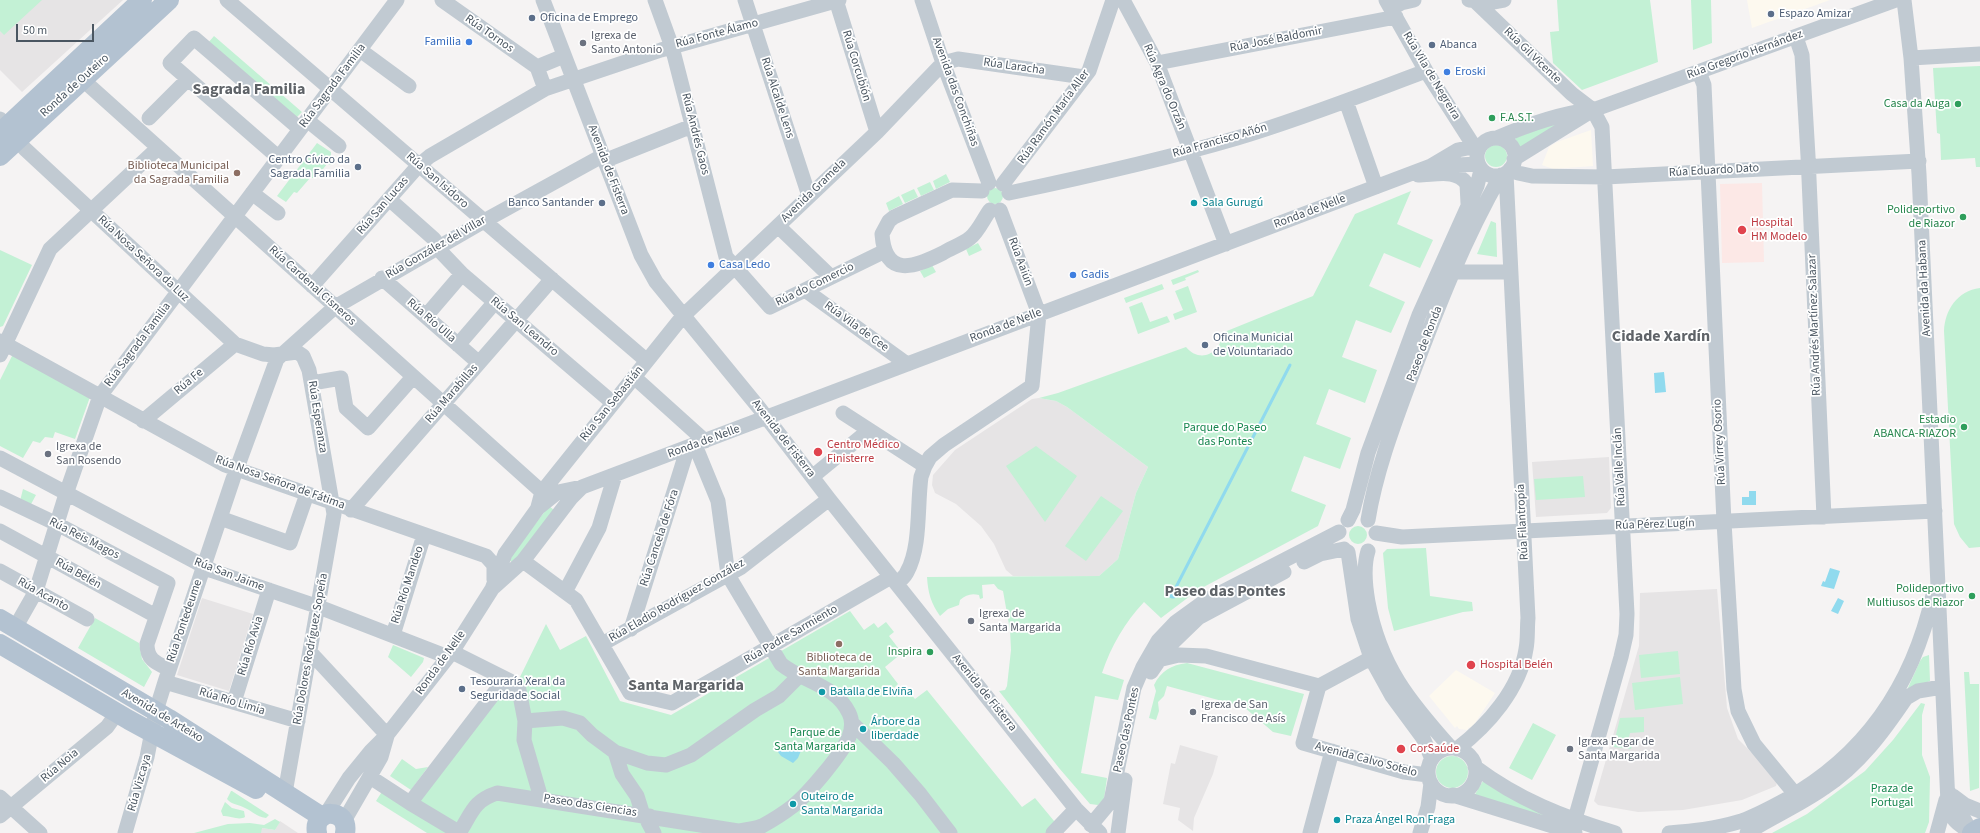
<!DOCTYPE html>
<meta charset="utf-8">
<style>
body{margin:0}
#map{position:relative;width:1980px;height:833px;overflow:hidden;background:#f5f3f3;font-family:"Source Sans 3",sans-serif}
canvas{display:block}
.scale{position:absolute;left:16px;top:24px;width:78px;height:18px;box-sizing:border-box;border:2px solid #4a5661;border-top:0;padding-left:5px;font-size:12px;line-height:14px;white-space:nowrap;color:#4a5661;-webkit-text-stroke:3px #fff;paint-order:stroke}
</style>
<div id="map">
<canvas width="1980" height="833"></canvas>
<div class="scale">50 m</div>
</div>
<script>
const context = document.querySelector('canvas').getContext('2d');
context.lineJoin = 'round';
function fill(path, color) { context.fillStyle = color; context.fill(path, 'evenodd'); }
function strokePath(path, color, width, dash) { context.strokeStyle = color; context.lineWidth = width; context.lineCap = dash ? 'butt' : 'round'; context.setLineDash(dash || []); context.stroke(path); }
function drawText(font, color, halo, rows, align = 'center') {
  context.font = font + ' "Source Sans 3",sans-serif'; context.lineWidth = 3.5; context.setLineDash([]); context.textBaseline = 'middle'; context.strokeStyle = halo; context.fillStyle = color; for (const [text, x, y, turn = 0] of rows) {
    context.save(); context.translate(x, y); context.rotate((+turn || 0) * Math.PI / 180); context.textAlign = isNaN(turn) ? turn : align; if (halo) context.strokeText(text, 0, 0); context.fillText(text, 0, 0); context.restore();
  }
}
fill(new Path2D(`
 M 1747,0 L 1830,0 L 1752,28 Z
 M 1591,130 L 1593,166 L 1553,169 L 1542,165 L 1549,147 L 1557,142 Z
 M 1456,670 L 1495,693 L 1471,729 L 1469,727 L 1467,730 L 1459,729 L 1457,726 L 1455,728 L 1429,696 Z`), '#fdf9ef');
fill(new Path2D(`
 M 0,0 L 123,0 L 22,92 L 0,70 Z
 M 1039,398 L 1056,401 L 1067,407 L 1148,467 L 1136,493 L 1118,559 L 1099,576 L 1013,576 L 1006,570 L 994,544 L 981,526 L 956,504 L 935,493 L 932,485 L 933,475 L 955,450 L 1032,399 Z
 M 1609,457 L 1611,508 L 1607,513 L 1536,517 L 1532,462 Z
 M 1717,589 L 1727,708 L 1738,739 L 1778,779 L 1776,786 L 1742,800 L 1683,810 L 1638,812 L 1598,805 L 1594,801 L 1639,646 L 1640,593 Z
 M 202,598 L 253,614 L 229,691 L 177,675 Z
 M 1180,745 L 1218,756 L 1213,774 L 1194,818 L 1193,831 L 1178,820 L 1180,808 L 1163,804 L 1171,763 L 1175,764 Z
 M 280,821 L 298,833 L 216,833 L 262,828 L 275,830 Z`), '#e6e4e5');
fill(new Path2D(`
 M 1762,183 L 1764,262 L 1722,263 L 1720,184 Z`), '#fce8e6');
fill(new Path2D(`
 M 0,0 L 42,0 L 4,35 L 0,31 Z
 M 1557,0 L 1650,0 L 1658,62 L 1582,90 L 1553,63 L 1550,32 L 1559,31 Z
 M 1691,0 L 1711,0 L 1712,43 L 1693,50 Z
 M 214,36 L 302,112 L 296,118 L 208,43 Z
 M 1980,66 L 1980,167 L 1976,167 L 1975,158 L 1941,160 L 1940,134 L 1937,133 L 1933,68 Z
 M 1576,115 L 1521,149 L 1515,138 Z
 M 317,143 L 331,152 L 331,157 L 336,160 L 331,165 L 327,164 L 316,178 L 310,178 L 297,193 L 294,192 L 286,202 L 277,196 Z
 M1485 156a11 11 0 1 1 22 0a11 11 0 1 1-22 0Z
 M 946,174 L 950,182 L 936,189 L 933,181 Z
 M 930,182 L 934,190 L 921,196 L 917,188 Z
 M987 196a8 8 0 1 1 16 0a8 8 0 1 1-16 0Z
 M 914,189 L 918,197 L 905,203 L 901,195 Z
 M 1411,191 L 1397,224 L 1433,240 L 1420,268 L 1384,253 L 1369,286 L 1405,302 L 1391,333 L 1356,320 L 1342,357 L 1377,370 L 1365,403 L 1329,389 L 1316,424 L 1351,438 L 1340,469 L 1304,456 L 1291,491 L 1326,505 L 1318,526 L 1198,590 L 1161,618 L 1144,602 C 1125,622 1111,646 1102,673 L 1124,680 L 1118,700 L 1095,696 L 1081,773 L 1107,778 L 1104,799 L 1098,805 L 1090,804 L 1059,768 L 999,691 L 1005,690 L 1007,686 L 1011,650 L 1010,630 L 1003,591 L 998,589 L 994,584 L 982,585 L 983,598 L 980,599 L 979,595 C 971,593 966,595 960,600 L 959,605 L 948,609 L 940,616 C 931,603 928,593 927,577 L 1099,576 L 1118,559 L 1136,493 L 1148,467 L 1067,407 L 1056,401 L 1039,398 L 1058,393 L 1186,347 C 1200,364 1222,353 1222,333 L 1313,296 L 1355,214 Z
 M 899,196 L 903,204 L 889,211 L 886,203 Z
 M 1491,221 L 1496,223 L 1497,257 L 1477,254 Z
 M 978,243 L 982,250 L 969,256 L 966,249 Z
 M 0,250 L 32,265 L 3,326 L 0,327 Z
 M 932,265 L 936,272 L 924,278 L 920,271 Z
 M 1198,270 L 1199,272 L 1185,278 L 1186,280 L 1173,285 L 1171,280 Z
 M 1162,284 L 1164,289 L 1126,303 L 1124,298 Z
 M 1188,286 L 1197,312 L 1175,320 L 1173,314 L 1183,310 L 1175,291 Z
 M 1980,288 L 1980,547 L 1969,548 L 1960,537 L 1954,524 L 1944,331 C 1945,310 1957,291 1980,288 Z
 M 1142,302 L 1150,322 L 1167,316 L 1170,322 L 1138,334 L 1129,307 Z
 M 13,354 L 90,397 L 75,439 L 55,432 L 53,438 L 45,437 L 40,443 L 33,441 L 23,458 L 0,446 L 0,380 Z
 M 1036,446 L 1077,476 L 1045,522 L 1006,466 Z
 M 1583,476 L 1585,497 L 1536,500 L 1534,479 Z
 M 23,489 L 36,495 L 30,506 L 20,501 Z
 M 1101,496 L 1123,511 L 1086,561 L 1065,546 Z
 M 549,506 L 554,510 L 514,564 L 508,559 Z
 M1349 535a9 9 0 1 1 18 0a9 9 0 1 1-18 0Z
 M 1426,548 L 1430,596 L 1472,602 L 1473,611 L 1463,612 L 1394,631 L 1388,608 L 1383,553 L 1387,549 Z
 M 850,611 L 864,630 L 874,623 L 878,628 L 886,622 L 894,632 L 889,636 L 902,653 L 885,667 L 898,684 L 893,689 L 900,697 L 908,691 L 915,699 L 927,690 L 1022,807 L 1035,798 L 1064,833 L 427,833 L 376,801 L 383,790 L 412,809 L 513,676 L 519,679 L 546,624 L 560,650 L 586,636 L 620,701 L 671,715 Z
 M 95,618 L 139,643 L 142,659 L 152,672 L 144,687 L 78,648 Z
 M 393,645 L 424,658 L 423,662 L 411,677 L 388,657 Z
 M 1678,651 L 1680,674 L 1641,678 L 1639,655 Z
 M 1929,655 L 1930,681 L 1907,690 L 1920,661 L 1923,657 Z
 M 1187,663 L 1304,694 L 1291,736 L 1273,732 L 1244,707 L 1167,686 L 1164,696 L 1158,702 L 1159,711 L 1156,720 L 1149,718 L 1156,691 L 1154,685 C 1161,671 1171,665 1187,663 Z
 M 1964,672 L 1969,672 L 1970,684 L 1979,684 L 1979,788 L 1970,791 Z
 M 1680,677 L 1683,704 L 1635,710 L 1632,683 Z
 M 1921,703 L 1925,704 L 1922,715 L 1922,755 L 1930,777 L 1929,822 L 1925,833 L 1772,833 L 1807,814 L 1865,771 L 1893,740 Z
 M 1644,717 L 1644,732 L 1630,733 L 1628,741 L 1633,742 L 1631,749 L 1613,747 L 1620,718 Z
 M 1533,723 L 1556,735 L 1532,780 L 1509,768 Z
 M1436 772a16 16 0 1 1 32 0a16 16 0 1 1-32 0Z
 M 402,759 L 416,769 L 428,767 L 411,790 L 390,776 Z
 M 1483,781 L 1556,819 L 1474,796 Z
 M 231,791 L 232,791 L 269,815 L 266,818 C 255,816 254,812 245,808 C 238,804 232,805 227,799 Z
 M 225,802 L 232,808 L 244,811 L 245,817 C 238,821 230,815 223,816 L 221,811 Z
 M 275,819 L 280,822 L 275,830 L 262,828 L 261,833 L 194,833 L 228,824 L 250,823 L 264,825 Z`), '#c3f1d5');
fill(new Path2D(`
 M 1664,372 L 1666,392 L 1655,393 L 1654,373 Z
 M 1749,491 L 1756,491 L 1756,505 L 1742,505 L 1742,497 L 1749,497 Z
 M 1830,568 L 1840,571 L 1834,589 L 1821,586 L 1823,581 L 1825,582 Z
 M1167.5 593a5.5 5.5 0 1 1 11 0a5.5 5.5 0 1 1-11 0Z
 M 1838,598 L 1844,601 L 1838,614 L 1831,611 Z
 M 787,742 L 802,748 L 798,758 L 793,763 L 781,756 L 778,752 L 780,746 Z`), '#90daee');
strokePath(new Path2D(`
 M 1174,591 L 1290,365`), '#90daee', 3);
strokePath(new Path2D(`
 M 227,0 L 647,361
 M 442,0 L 537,67
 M 543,0 L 641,255 L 656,282 L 760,409 L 829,499 L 1076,809 L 1100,833
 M 655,0 L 672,47 L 726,257 L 770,307 L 885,251
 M 745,0 L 809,196
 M 836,0 L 877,132
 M 922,0 L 943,63 L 989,183
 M 1123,0 L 1157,63 L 1226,244
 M 1386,0 L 1426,71 L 1477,151
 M 1469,0 L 1493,2 L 1504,0
 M 1474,0 L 1572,94 L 1593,110 L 1602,127 L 1627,614 L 1626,635 L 1621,657 L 1571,833
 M 1904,0 L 1911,58 L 1919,174 L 1948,803 C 1950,820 1958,824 1972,833
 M 1391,9 L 1401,3 L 1414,0
 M 1796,37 L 1802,55 L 1808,156 L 1824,517
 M 360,50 L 409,86
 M 564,56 L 537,67 L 545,89 L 661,50 L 839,0
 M 1911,58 L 1980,54
 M 1157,63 L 1396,17
 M 1699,72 L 1704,85 L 1724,522 L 1734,689 L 1738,711 L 1754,744 L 1795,794
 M 83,80 L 542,492 L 550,495
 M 1346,101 L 1376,187
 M 149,118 L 188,79
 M 0,119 L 6,128 L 25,149 L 235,344 L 263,354 L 274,355 L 297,352 L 303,356 L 309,370 L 334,514 L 285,793
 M 307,120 L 339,146
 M1477 157a19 19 0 1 1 38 0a19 19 0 1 1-38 0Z
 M 1497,138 C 1527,125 1557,114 1590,110
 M 279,158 L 170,63 L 194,38 L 300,129
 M 1514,159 L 1593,110 L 1896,0
 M 604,161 L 692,126
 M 1437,166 L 1478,164
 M 1510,169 L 1518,173 L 1532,176 L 1605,177 L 1919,161
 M 1418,175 C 1435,175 1456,168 1467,184 L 1468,203
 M 1003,184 L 1089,71 L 1113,0
 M 982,191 L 952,190 L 894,217 L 889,221 L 882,234 C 885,279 915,267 943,253 C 951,248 963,244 970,238 C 978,232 984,218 990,210
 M 252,193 L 278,213
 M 1009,193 C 1085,177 1162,160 1237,138 C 1301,119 1364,94 1426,71
 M 389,199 L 434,239 L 442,253 L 462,274 L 613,403
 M 778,226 L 831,277
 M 1454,272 L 1510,272
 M 382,278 L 479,363
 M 312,286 L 419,165 L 430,156 L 545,89
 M 805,290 L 907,364
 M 426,316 L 462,274
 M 0,341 L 225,465 L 486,556 L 494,565 L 494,580
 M 458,345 L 495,302
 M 0,355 L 50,249 L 158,148
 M 634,377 L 705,441
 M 312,383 L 341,378 L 346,408 L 368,428 L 413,377
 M 843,413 L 925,466
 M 143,421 L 235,344
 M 695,445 L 718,501 L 728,575 L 781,664 C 803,682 836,685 849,713 C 853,721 852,729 849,737 C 842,754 808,794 793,806 C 784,813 773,820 762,826 C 755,829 746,830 738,831 L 739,833
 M 0,458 L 213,571 L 319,607 L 448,657
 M 812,477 L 868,431
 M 0,497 L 57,524 L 168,583 L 147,644 C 147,660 156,663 169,669
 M 538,507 L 542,492 L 683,316 L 877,132 L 943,63 L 958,59 L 1084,77
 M 351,510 L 552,279
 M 220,518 L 290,543 L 307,494
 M 1348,520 L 1353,510 L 1368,453 L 1419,315 L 1477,186 L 1481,170
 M 1368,520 C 1376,471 1394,424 1411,378 C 1437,309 1464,239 1501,175
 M 0,531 L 156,616
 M 1376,533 L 1402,537 L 1935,511
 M 1368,551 C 1363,567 1365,585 1368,602 C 1380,666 1409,701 1451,748
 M 1348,552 L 1358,619 L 1371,658 L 1392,696 L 1423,738 L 1432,759
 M 523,561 L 576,600 L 630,693 L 672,703 L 891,577
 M 1304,562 L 1320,554 L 1344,549
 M 0,571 L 87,619
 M 897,584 C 900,580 905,577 907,572 C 921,547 917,506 921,477 L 925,466 L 930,457 L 944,445 L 1032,386 L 1039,314 L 1000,210
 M 494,587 L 523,561 L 571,498 L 582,487
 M 565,592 L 599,528 L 615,475
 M 15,628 L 36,591 L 66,494 L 100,396 L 397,0
 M 631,629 L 688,447
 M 393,635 L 424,535
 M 602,644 L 740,568 L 829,499
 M 452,652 L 510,681 L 519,690 L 525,721 L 563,718 L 580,723 L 592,735 L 615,752 L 622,774 L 637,796 L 643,815
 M 311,653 L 387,735
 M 1371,658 L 1319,686 L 1303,743 L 1404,772 L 1428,775
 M 1158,660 L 1179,655 L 1206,656 L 1319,686
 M 1151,672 L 1169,646 L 1198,618 L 1284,572
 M 165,682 L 298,721
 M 234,702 L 269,590
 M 525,721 L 524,740 L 541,798
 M 852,723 L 893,763 L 920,794 L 950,833
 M1428 772a24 24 0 1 1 48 0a24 24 0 1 1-48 0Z
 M 1457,749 C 1488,725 1520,689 1526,649 C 1528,639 1527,628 1528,618 L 1506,173
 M 615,752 L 647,763 L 666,765 L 691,755 L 755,710 L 779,696 L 799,676
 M 1475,767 C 1519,800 1563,817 1615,833
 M 370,777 L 410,803 L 505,679
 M 1948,791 L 1970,830
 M 1453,795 L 1575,833
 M 1953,796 L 1965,805 L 1980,811
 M 0,797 L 40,833
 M 410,803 L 460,833
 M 326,814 L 349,778 L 371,751 L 387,735 L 452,652 L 492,589 L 505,554 L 538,508 L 558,492 L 582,487 L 1431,166 L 1458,150 L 1481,145
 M 0,816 L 107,727 L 117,713
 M 650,816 L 648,822 L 654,833
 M 344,821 L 381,757 L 387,736
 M 1091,825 L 1111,801 L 1134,688 L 1143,667 L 1158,641 L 1176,622 L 1205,601 L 1339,532
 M 125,833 L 147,757 L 156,711 L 165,682 L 233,479 L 277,359 L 335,307 L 484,221 L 602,156
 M 459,833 C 472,813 473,801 497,793 L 738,831
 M 1053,833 L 1076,809
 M 1118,833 L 1125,780
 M 1310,833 L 1332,751
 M 1420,833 L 1428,807 L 1431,783
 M 1669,833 C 1692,831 1715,829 1738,822 C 1754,817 1770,808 1785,800 C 1866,755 1913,685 1933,595
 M 1747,833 C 1772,817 1800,805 1824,788 C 1859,765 1883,732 1906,698 L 1918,691 L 1942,687
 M 1937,833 L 1946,800`), '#c1cad2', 15);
strokePath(new Path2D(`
 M 0,133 L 142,0
 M 0,156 L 169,0
 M 0,619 L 169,719 L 322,817
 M 0,644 L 129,720 L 256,789
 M 317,833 C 312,807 350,808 345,833
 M 1972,833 L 1980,828`), '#b3c2d1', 20);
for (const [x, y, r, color] of [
 [1771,14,4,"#5c6f8a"],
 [532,18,4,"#5c6f8a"],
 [469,42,4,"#3f7fe0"],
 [583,43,4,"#6b7280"],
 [1432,45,4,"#5c6f8a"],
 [1447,72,4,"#3f7fe0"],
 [1958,104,4,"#2e9e5b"],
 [1492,118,4,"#2e9e5b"],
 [358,167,4,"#5c6f8a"],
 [237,173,4,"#8d6e63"],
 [602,203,4,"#5c6f8a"],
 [1194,203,4,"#0f9aa8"],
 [1963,217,4,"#2e9e5b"],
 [1742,230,5,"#e0444e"],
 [711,265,4,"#3f7fe0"],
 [1073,275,4,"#3f7fe0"],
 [1205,345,4,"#5c6f8a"],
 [1964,427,4,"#2e9e5b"],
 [818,452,5,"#e0444e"],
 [48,454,4,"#6b7280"],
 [1972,596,4,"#2e9e5b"],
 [971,621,4,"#6b7280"],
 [839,644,4,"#8d6e63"],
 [930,652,4,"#2e9e5b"],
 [1471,665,5,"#e0444e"],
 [462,689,4,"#5c6f8a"],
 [822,692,4,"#0f9aa8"],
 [1193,712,4,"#6b7280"],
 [863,729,4,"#0f9aa8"],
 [1401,749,5,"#e0444e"],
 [1570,749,4,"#6b7280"],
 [793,804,4,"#0f9aa8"],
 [1337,820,4,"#0f9aa8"]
]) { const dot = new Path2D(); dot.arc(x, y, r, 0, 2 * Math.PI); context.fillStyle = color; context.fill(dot); strokePath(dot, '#fff', 1.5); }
drawText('12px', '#4e5e75', '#fff', [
 ["Espazo Amizar",1779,14],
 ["Oficina de Emprego",540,18],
 ["Abanca",1440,45],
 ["Centro Cívico da",350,160,"right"],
 ["Sagrada Familia",350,174,"right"],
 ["Banco Santander",594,203,"right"],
 ["Oficina Municial",1213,338],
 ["de Voluntariado",1213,352],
 ["Tesouraría Xeral da",470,682],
 ["Seguridade Social",470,696]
], 'left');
drawText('12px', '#4a5661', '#fff', [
 ["Rúa Tornos",489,34,35],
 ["Rúa Fonte Álamo",717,34,-15],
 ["Rúa José Baldomir",1276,40,-11],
 ["Rúa Gregorio Hernández",1745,55,-20],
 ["Rúa Gil Vicente",1532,56,44],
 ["Rúa Corcubión",856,66,73],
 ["Rúa Laracha",1014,67,8],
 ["Rúa Vila de Negreira",1431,76,59],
 ["Ronda de Outeiro",75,86,-42],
 ["Rúa Sagrada Familia",333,86,-53],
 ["Rúa Agra do Orzán",1164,87,67],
 ["Avenida das Conchiñas",955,92,70],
 ["Rúa Alcalde Lens",777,98,72],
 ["Rúa Ramón María Aller",1054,117,-54],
 ["Rúa Andrés Gaos",695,134,76],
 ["Rúa Francisco Añón",1220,141,-16],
 ["Avenida de Fisterra",608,170,69],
 ["Rúa Eduardo Dato",1714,171,-3],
 ["Rúa San Isidoro",437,181,41],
 ["Avenida Gramela",814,191,-44],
 ["Rúa San Lucas",383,206,-49],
 ["Ronda de Nelle",1310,212,-21],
 ["Rúa González del Villar",436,248,-30],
 ["Rúa Nosa Señora da Luz",143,259,43],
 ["Rúa Aaiún",1020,262,70],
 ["Rúa do Comercio",815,285,-26],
 ["Rúa Cardenal Cisneros",312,286,42],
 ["Avenida da Habana",1925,288,-93],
 ["Rúa Río Ulla",431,321,41],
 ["Rúa Andrés Martínez Salazar",1815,325,-92],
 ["Ronda de Nelle",1006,326,-21],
 ["Rúa San Leandro",524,327,40],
 ["Rúa Vila de Cee",856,327,36],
 ["Paseo de Ronda",1425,344,-69],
 ["Rúa Sagrada Familia",138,345,-53],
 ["Rúa Fe",189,382,-40],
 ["Rúa Marabillas",452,394,-49],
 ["Rúa San Sebastián",612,404,-51],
 ["Rúa Esperanza",317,417,81],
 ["Avenida de Fisterra",783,439,52],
 ["Ronda de Nelle",704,442,-20],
 ["Rúa Virrey Osorio",1720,442,-93],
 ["Rúa Valle Inclán",1620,467,-93],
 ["Rúa Nosa Señora de Fátima",280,483,20],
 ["Rúa Filantropía",1523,522,-93],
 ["Rúa Pérez Lugín",1655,525,-2],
 ["Rúa Cancela de Fóra",660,538,-72],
 ["Rúa Reis Magos",84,539,27],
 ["Rúa Belén",78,574,29],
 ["Rúa San Jaime",229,575,21],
 ["Rúa Río Mandeo",408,585,-72],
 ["Rúa Acanto",43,595,29],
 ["Rúa Eladio Rodríguez González",677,601,-30],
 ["Rúa Pontedeume",185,621,-71],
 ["Rúa Padre Sarmiento",791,635,-30],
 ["Rúa Río Avia",251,646,-73],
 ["Rúa Dolores Rodríguez Sopeña",311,649,-80],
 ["Ronda de Nelle",441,663,-54],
 ["Avenida de Fisterra",984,693,51],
 ["Rúa Río Limia",232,702,17],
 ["Avenida de Arteixo",162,716,31],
 ["Paseo das Pontes",1127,730,-78],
 ["Avenida Calvo Sotelo",1366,760,15],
 ["Rúa Noia",60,766,-40],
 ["Rúa Vizcaya",140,783,-74],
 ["Paseo das Ciencias",590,806,9]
]);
drawText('12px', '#5b616d', '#fff', [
 ["Igrexa de",591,36],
 ["Santo Antonio",591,50],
 ["Igrexa de",56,447],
 ["San Rosendo",56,461],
 ["Igrexa de",979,614],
 ["Santa Margarida",979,628],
 ["Igrexa de San",1201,705],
 ["Francisco de Asís",1201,719],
 ["Igrexa Fogar de",1578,742],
 ["Santa Margarida",1578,756]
], 'left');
drawText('12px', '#366cbe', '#fff', [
 ["Familia",461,42,"right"],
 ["Eroski",1455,72],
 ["Casa Ledo",719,265],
 ["Gadis",1081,275]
], 'left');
drawText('12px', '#27864d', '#fff', [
 ["Casa da Auga",1950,104],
 ["F.A.S.T.",1500,118,"left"],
 ["Polideportivo",1955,210],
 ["de Riazor",1955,224],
 ["Estadio",1956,420],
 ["ABANCA-RIAZOR",1956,434],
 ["Polideportivo",1964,589],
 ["Multiusos de Riazor",1964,603],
 ["Inspira",922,652]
], 'right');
drawText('12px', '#785e54', '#fff', [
 ["Biblioteca Municipal",229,166],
 ["da Sagrada Familia",229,180],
 ["Biblioteca de",839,658,"center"],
 ["Santa Margarida",839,672,"center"]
], 'right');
drawText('12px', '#0d838f', '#fff', [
 ["Sala Gurugú",1202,203],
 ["Batalla de Elviña",830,692],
 ["Árbore da",871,722],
 ["liberdade",871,736],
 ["Outeiro de",801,797],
 ["Santa Margarida",801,811],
 ["Praza Ángel Ron Fraga",1345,820]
], 'left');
drawText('12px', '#be3a42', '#fff', [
 ["Hospital",1751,223],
 ["HM Modelo",1751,237],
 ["Centro Médico",827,445],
 ["Finisterre",827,459],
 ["Hospital Belén",1480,665],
 ["CorSaúde",1410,749]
], 'left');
drawText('12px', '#17864f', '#fff', [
 ["Parque do Paseo",1225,428],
 ["das Pontes",1225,442],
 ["Parque de",815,733],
 ["Santa Margarida",815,747],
 ["Praza de",1892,789],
 ["Portugal",1892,803]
]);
drawText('bold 16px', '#5f6368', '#fff', [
 ["Sagrada Familia",249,90],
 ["Cidade Xardín",1661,337],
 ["Paseo das Pontes",1225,592],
 ["Santa Margarida",686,686]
]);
</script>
